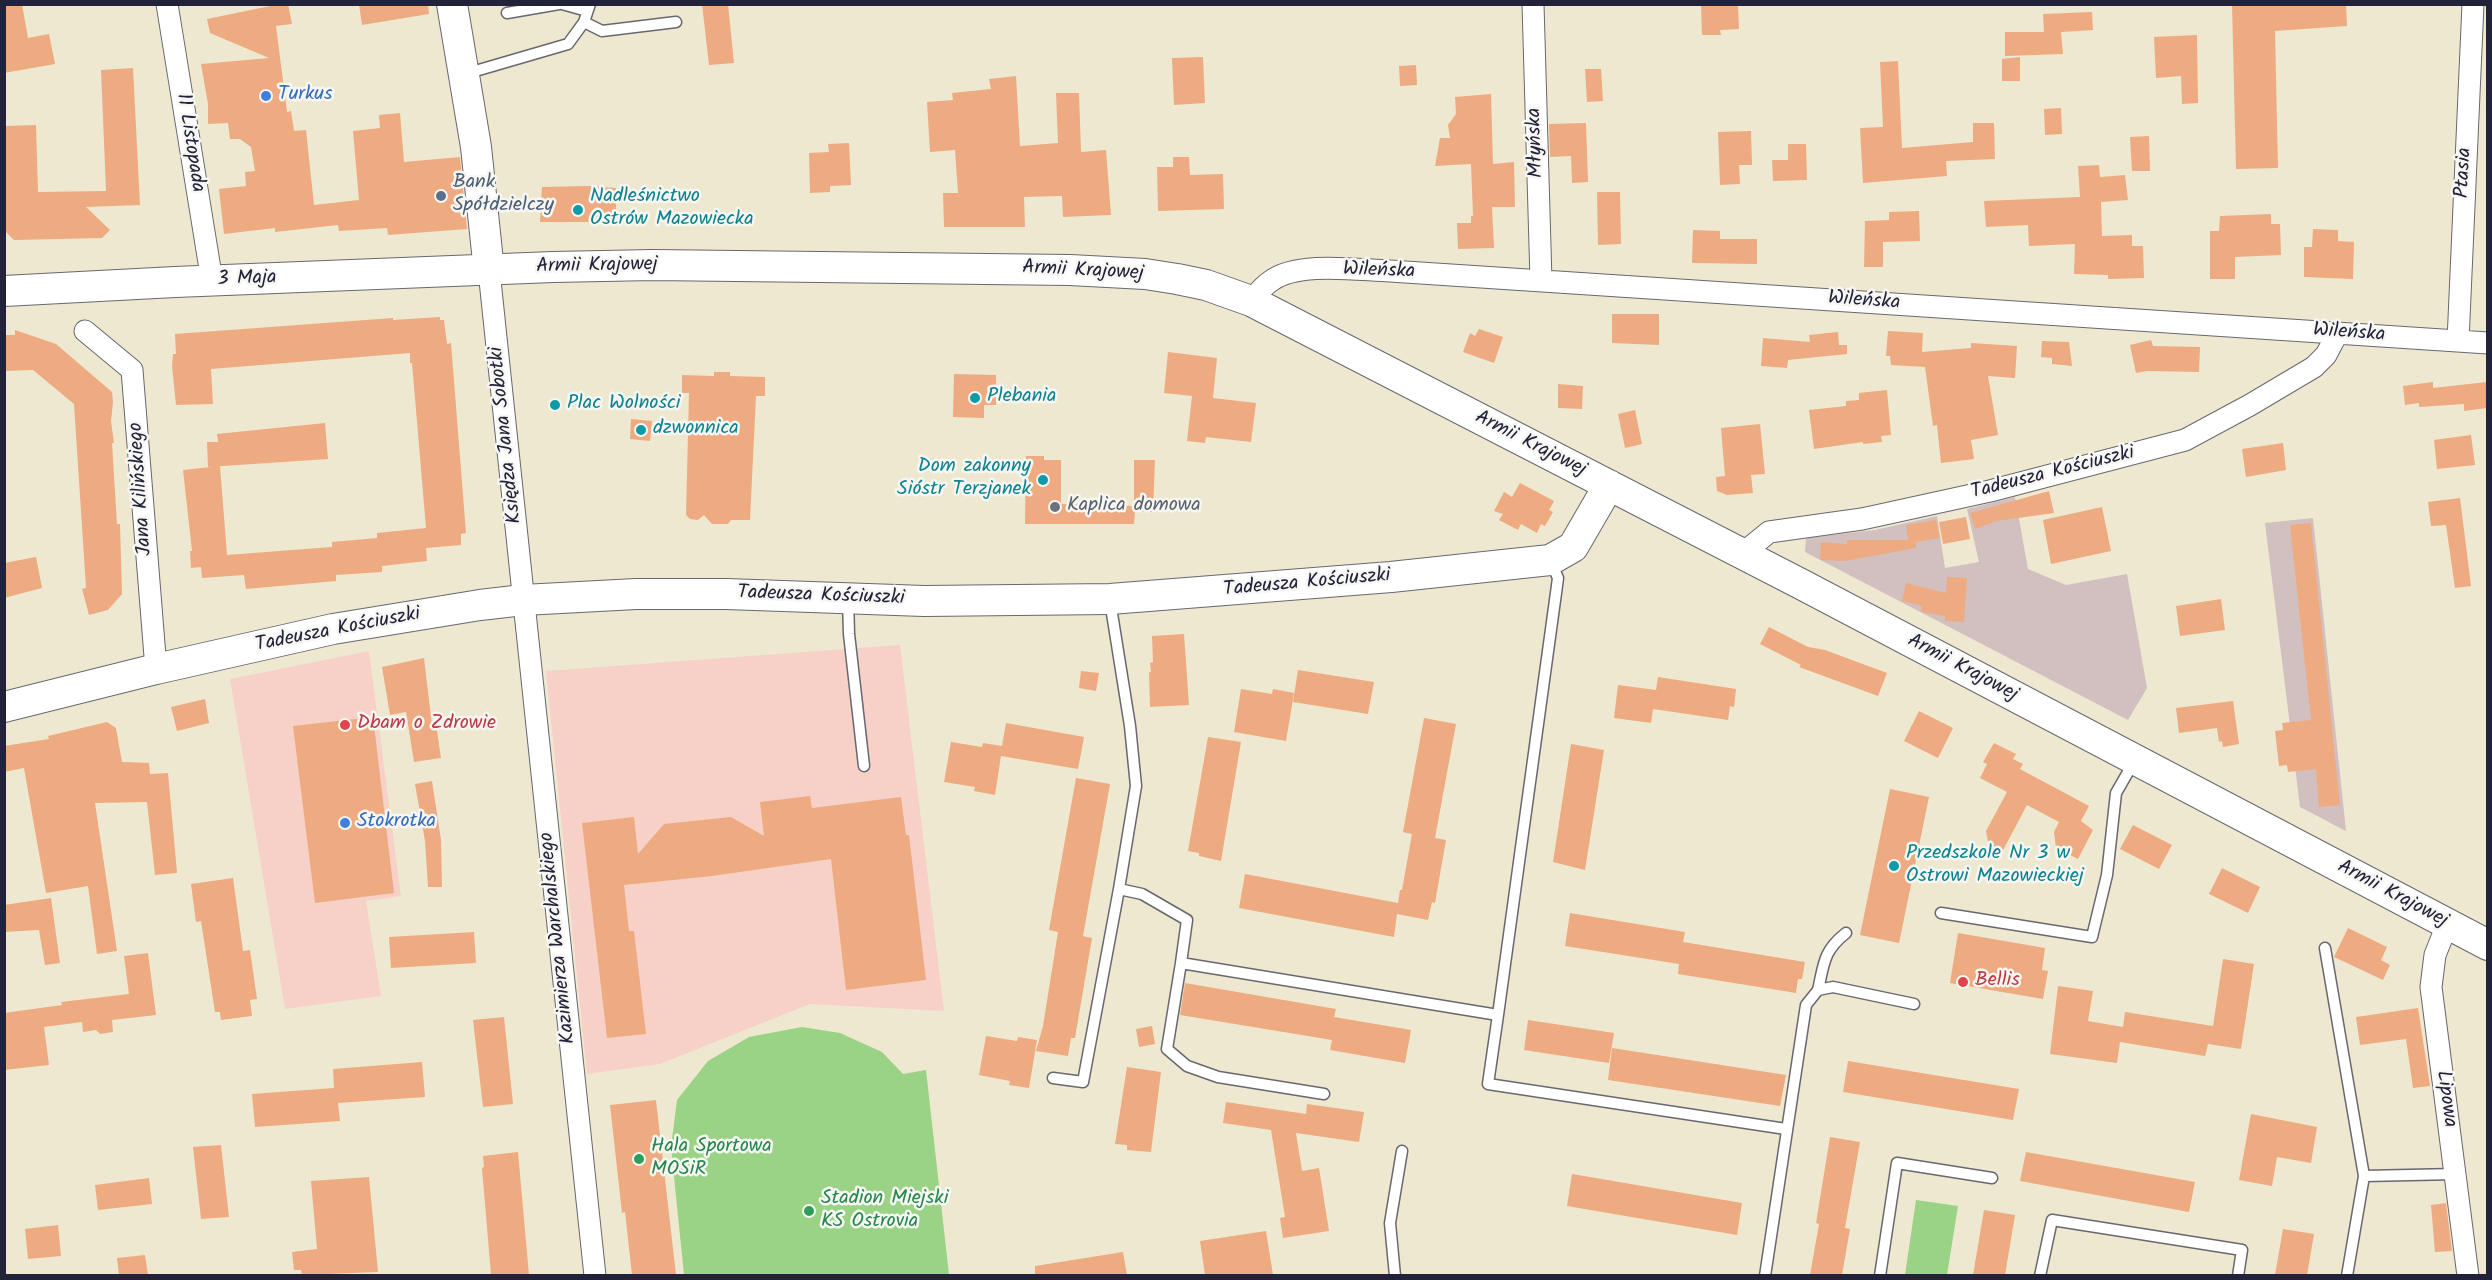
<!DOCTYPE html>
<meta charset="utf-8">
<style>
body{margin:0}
#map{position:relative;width:2492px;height:1280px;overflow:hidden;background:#ede8cf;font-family:Kalam,sans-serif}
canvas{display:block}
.frame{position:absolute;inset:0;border:6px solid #22223b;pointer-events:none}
</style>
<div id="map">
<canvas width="2492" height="1280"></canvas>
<div class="frame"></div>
</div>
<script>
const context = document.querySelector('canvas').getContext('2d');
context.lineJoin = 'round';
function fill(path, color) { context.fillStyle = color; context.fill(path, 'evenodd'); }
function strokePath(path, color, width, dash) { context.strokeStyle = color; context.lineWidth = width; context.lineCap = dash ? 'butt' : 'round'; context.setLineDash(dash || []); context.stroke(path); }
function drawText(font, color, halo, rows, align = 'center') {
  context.font = font + ' Kalam,sans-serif'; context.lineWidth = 5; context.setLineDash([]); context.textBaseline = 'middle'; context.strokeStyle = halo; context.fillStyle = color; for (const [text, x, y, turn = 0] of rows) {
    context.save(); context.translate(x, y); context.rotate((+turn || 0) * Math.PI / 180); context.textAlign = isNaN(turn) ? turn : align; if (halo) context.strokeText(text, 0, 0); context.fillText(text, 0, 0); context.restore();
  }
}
fill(new Path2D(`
 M 900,645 L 944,1011 L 810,1004 L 660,1064 L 587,1074 L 546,671 Z
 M 369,651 L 401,896 L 366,901 L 381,996 L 285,1009 L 230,679 Z`), '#f7d1c7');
fill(new Path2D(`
 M 2015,497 L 2028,569 L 2066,585 L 2127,574 L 2147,688 L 2128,720 L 1805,552 L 1806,538 L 1875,530 L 1937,516 L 1945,568 L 1979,562 L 1967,509 Z
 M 2313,518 L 2346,831 L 2300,807 L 2265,523 Z`), '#d2bfc0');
fill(new Path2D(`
 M 802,1027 L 840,1033 L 882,1052 L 903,1074 L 926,1070 L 949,1275 L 684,1275 L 671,1147 L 677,1100 L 708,1061 L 749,1037 Z
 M 1916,1200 L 1958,1206 L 1947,1275 L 1905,1275 Z`), '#9ad386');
fill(new Path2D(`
 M 4,4 L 22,4 L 28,38 L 49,34 L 55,64 L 4,73 Z
 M 280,4 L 288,4 L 292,24 L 276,26 L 287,112 L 291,111 L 294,131 L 306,130 L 314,205 L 359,200 L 353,131 L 380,128 L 379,115 L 400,113 L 404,162 L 460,157 L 467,229 L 388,235 L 387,228 L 339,231 L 338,225 L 275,232 L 275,228 L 224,234 L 219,189 L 246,186 L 245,172 L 255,171 L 251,147 L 240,139 L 230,139 L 228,123 L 208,124 L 208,104 L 201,64 L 269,58 L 210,33 L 207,19 Z
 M 359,4 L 428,4 L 429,14 L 362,25 Z
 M 702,4 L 728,4 L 734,63 L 709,65 Z
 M 1701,4 L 1738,4 L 1739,29 L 1720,30 L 1721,35 L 1702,35 Z
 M 2232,4 L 2346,4 L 2347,26 L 2275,31 L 2278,168 L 2236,169 Z
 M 2092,12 L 2093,30 L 2061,32 L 2063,54 L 2005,56 L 2005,32 L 2044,32 L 2043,14 Z
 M 2197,35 L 2198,103 L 2182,104 L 2181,76 L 2156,78 L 2154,37 Z
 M 1203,57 L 1205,103 L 1174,105 L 1172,58 Z
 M 2020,57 L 2020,81 L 2002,81 L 2002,59 Z
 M 1898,61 L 1902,148 L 1973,142 L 1973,123 L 1994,123 L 1995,159 L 1946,161 L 1947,176 L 1863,183 L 1860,128 L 1883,127 L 1880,62 Z
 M 1416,65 L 1417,85 L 1400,86 L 1399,66 Z
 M 133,68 L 140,205 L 86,207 L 110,230 L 102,238 L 14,240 L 4,230 L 4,126 L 36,125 L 38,192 L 106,191 L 101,70 Z
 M 1585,69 L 1601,69 L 1603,101 L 1587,102 Z
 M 1016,76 L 1020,146 L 1058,143 L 1056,93 L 1079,93 L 1081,152 L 1106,150 L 1111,215 L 1063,217 L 1062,196 L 1024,197 L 1025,227 L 944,227 L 943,193 L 958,193 L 955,150 L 930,152 L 927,102 L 953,100 L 952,93 L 991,89 L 989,79 Z
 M 1491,94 L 1493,164 L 1514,162 L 1515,207 L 1492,207 L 1494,248 L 1458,249 L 1457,223 L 1471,223 L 1471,216 L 1473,216 L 1471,164 L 1435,166 L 1440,138 L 1450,138 L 1448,125 L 1456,114 L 1455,97 Z
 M 2061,108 L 2062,134 L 2045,135 L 2044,109 Z
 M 1586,123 L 1588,182 L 1572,183 L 1571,156 L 1550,157 L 1549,124 Z
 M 1751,131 L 1752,165 L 1739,165 L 1740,184 L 1720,185 L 1718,132 Z
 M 2149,136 L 2150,171 L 2132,171 L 2130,137 Z
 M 849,143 L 851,185 L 830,186 L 830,192 L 810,193 L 809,153 L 829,152 L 828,144 Z
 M 1788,144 L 1806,144 L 1807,180 L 1773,181 L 1772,160 L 1788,160 Z
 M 1173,157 L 1189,157 L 1190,175 L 1223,174 L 1224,209 L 1158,211 L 1157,167 L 1173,167 Z
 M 2099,165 L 2100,177 L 2125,175 L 2128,200 L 2101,202 L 2102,236 L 2132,235 L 2132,246 L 2143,246 L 2144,278 L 2108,279 L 2108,275 L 2074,274 L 2075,244 L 2029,246 L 2028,225 L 1986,227 L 1984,201 L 2080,197 L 2078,166 Z
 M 589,186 L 616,188 L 616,222 L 540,222 L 542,187 Z
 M 1597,192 L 1620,192 L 1621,244 L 1598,245 Z
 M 1919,211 L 1920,241 L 1883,242 L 1883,267 L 1864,267 L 1865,221 L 1889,220 L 1889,212 Z
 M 2271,214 L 2271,224 L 2280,224 L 2281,255 L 2235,257 L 2235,279 L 2210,279 L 2210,231 L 2219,231 L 2220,216 Z
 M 2313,229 L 2338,230 L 2338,241 L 2354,242 L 2353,279 L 2304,277 L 2304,247 L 2312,247 Z
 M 1693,230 L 1720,231 L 1720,239 L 1757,239 L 1757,264 L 1692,263 Z
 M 1612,314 L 1659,314 L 1659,345 L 1612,343 Z
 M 440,317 L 440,320 L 444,320 L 447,344 L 451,343 L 466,533 L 461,534 L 461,545 L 426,548 L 427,561 L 382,566 L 382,572 L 336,575 L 336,581 L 246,589 L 244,575 L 202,578 L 201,567 L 191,568 L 190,551 L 192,551 L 183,470 L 220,466 L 227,555 L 332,547 L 332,542 L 377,538 L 377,533 L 426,528 L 412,363 L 410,363 L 410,353 L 211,369 L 213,404 L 176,405 L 172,366 L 173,354 L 176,354 L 175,334 L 393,318 L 393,320 Z
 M 1479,329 L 1503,337 L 1494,363 L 1463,352 L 1470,333 L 1475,336 Z
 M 15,330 L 56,344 L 112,392 L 113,402 L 111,421 L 114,443 L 112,443 L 117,524 L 120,524 L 122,594 L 108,610 L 89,615 L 82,589 L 86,588 L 74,404 L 33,370 L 4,371 L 4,335 L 15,335 Z
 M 1888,331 L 1923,333 L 1922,352 L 1971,348 L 1971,343 L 2017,346 L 2015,378 L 1988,376 L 1998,435 L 1971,440 L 1974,459 L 1941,463 L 1937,425 L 1933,426 L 1925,367 L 1891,365 L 1890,356 L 1886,356 Z
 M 1838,332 L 1839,345 L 1847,345 L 1847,354 L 1788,360 L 1787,368 L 1761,366 L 1763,338 L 1810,342 L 1809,335 Z
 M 2151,340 L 2153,346 L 2200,347 L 2199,372 L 2147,371 L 2136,373 L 2130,345 Z
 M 2042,341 L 2069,342 L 2072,366 L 2052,364 L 2052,358 L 2041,357 Z
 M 1168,352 L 1217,358 L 1213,398 L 1256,403 L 1251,442 L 1206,437 L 1205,443 L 1187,441 L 1192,396 L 1164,393 Z
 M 714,372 L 730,372 L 730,376 L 765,377 L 765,396 L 756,396 L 750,520 L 731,520 L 728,524 L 712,524 L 704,515 L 698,520 L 690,519 L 686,515 L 689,393 L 682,393 L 682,375 L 714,376 Z
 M 954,374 L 996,375 L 996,405 L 984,405 L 984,418 L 953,417 Z
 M 2433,382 L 2433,388 L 2487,382 L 2487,408 L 2464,411 L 2464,404 L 2419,407 L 2419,403 L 2405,405 L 2403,386 Z
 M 1558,384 L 1583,386 L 1582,409 L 1558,408 Z
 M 1887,390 L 1891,435 L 1881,436 L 1882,442 L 1863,444 L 1863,442 L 1814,449 L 1809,410 L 1846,406 L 1846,401 L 1859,400 L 1859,393 Z
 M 1635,410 L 1642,444 L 1625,448 L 1618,414 Z
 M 631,419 L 652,421 L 650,441 L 630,439 Z
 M 325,423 L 328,459 L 208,467 L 207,442 L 218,442 L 217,434 Z
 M 1760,424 L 1765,474 L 1751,475 L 1753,493 L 1727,495 L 1717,491 L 1716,477 L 1725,476 L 1721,428 Z
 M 2471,435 L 2475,465 L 2437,469 L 2434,440 Z
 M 2283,443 L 2286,470 L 2246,477 L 2242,449 Z
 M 1026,456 L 1044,456 L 1044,460 L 1061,460 L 1061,504 L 1134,506 L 1134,460 L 1155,460 L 1153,512 L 1135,511 L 1134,524 L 1025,524 Z
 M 1520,483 L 1554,501 L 1549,510 L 1553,512 L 1545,526 L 1541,524 L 1537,533 L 1521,524 L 1518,530 L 1499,520 L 1503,514 L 1494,511 L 1504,492 L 1512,497 Z
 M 2049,491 L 2054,513 L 1997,521 L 1975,529 L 1970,513 Z
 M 2460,498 L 2471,586 L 2455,588 L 2446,525 L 2431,526 L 2428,502 Z
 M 2102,507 L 2111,551 L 2051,564 L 2043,520 Z
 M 1966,517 L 1970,539 L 1943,544 L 1939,522 Z
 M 1936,520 L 1940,538 L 1916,542 L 1916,548 L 1845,561 L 1820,560 L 1821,542 L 1847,544 L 1847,540 L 1908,540 L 1906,525 Z
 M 2311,523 L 2340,805 L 2319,807 L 2316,769 L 2288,772 L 2287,765 L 2279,766 L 2275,731 L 2283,730 L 2282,723 L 2311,720 L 2290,525 Z
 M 36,557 L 42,588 L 4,598 L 4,563 Z
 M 1947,577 L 1967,578 L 1964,622 L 1945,621 L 1945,616 L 1921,612 L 1922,606 L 1902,601 L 1906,583 L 1946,593 Z
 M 2221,599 L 2225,630 L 2180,636 L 2176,606 Z
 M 1769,627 L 1808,647 L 1825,650 L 1887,673 L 1878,696 L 1799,667 L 1801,665 L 1760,644 Z
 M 1184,634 L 1189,705 L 1150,707 L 1149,672 L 1151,672 L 1150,663 L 1153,662 L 1152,636 Z
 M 424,658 L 432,725 L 436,724 L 441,758 L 414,762 L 406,712 L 390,715 L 382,667 Z
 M 1298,670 L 1374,682 L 1368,714 L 1293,702 Z
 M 1081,671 L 1099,673 L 1096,691 L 1079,688 Z
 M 1658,677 L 1736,689 L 1734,707 L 1730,706 L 1728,720 L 1653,709 L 1651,723 L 1614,718 L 1618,685 L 1656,690 Z
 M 1241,689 L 1272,694 L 1273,689 L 1294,693 L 1286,741 L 1234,732 Z
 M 205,699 L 209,723 L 177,731 L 171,707 Z
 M 2233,701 L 2239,744 L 2223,747 L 2222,741 L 2219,742 L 2217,728 L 2179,733 L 2176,708 Z
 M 1919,711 L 1953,728 L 1938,758 L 1904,741 Z
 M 373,717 L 394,893 L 315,903 L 293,726 Z
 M 1424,718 L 1456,724 L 1435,838 L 1446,840 L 1435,903 L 1432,902 L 1428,920 L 1397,914 L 1394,937 L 1239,908 L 1245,874 L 1398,903 L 1400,890 L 1402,890 L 1412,834 L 1403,832 Z
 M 107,722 L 116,728 L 122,762 L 149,763 L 150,774 L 168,773 L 177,873 L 155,875 L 147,802 L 95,803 L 117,951 L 97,954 L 88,886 L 46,893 L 24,768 L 4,772 L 4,746 L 49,739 L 48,736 Z
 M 1006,723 L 1084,737 L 1078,769 L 1001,756 L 995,795 L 974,791 L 975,787 L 944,782 L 951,742 L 982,747 L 983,743 L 1002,746 Z
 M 1208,737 L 1241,742 L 1221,861 L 1199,856 L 1199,853 L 1188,851 Z
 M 1994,743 L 2016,754 L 2013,759 L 2023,764 L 2020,769 L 2089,806 L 2081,821 L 2093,830 L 2078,859 L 2056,848 L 2054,832 L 2059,822 L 2027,805 L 2001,854 L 1989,847 L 1986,831 L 2007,792 L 1980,778 L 1987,764 L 1983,762 Z
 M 1571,744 L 1604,750 L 1585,870 L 1553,862 Z
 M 1076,778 L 1110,784 L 1083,936 L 1092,938 L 1075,1038 L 1071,1038 L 1068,1056 L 1036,1051 L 1043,1026 L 1058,932 L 1049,930 Z
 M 432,781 L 441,840 L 442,887 L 428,887 L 425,841 L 415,784 Z
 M 1890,789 L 1929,797 L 1899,943 L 1860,935 Z
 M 810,796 L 812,808 L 901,797 L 906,835 L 909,835 L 926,980 L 846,990 L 831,859 L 712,876 L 624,885 L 629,931 L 634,931 L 646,1034 L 607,1038 L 582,823 L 634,817 L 638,854 L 664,824 L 731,817 L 764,836 L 760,802 Z
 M 2133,825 L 2172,845 L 2159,869 L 2120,849 Z
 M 2222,868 L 2260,887 L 2248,913 L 2209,894 Z
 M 233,878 L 243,951 L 250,950 L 257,999 L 250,1000 L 252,1016 L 221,1020 L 220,1012 L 215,1012 L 201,921 L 196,922 L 191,884 Z
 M 51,898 L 60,963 L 45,965 L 39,930 L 4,932 L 4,905 Z
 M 1570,913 L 1685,932 L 1683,942 L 1805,962 L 1802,979 L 1798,979 L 1796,993 L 1678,974 L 1679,964 L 1565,946 Z
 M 2348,928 L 2387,947 L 2381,960 L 2390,965 L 2383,980 L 2334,957 Z
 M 474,932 L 476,963 L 391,968 L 389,937 Z
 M 1958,933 L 2045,948 L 2042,970 L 2048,971 L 2043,999 L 1950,983 Z
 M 148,953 L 156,1015 L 112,1020 L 113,1032 L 100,1034 L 96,1030 L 83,1032 L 82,1022 L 44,1027 L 49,1065 L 4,1070 L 4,1013 L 62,1005 L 61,1002 L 129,994 L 124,956 Z
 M 2223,959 L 2254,964 L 2241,1049 L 2208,1044 L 2205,1056 L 2120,1042 L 2117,1063 L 2050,1054 L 2058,986 L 2093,991 L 2088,1021 L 2123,1027 L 2125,1012 L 2213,1026 Z
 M 1185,983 L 1336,1009 L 1334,1017 L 1411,1030 L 1405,1063 L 1330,1050 L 1332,1040 L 1180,1015 Z
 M 2418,1008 L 2430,1086 L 2413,1088 L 2406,1039 L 2360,1045 L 2356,1017 Z
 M 504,1017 L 513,1104 L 483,1107 L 473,1020 Z
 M 1528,1020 L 1614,1033 L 1609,1063 L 1524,1050 Z
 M 1152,1026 L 1155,1044 L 1139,1047 L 1136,1029 Z
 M 986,1036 L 1017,1041 L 1018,1037 L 1037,1040 L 1029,1088 L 1009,1085 L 1010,1081 L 979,1075 Z
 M 1612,1048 L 1786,1075 L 1780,1106 L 1608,1080 Z
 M 1848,1061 L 2019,1089 L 2013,1120 L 1843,1092 Z
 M 422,1062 L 425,1097 L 338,1103 L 340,1121 L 255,1127 L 252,1094 L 334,1088 L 333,1069 Z
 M 1127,1067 L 1161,1072 L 1151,1152 L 1127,1150 L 1127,1145 L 1115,1144 Z
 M 656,1100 L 676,1275 L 632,1275 L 625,1212 L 622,1213 L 610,1105 Z
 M 1226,1102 L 1306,1114 L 1307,1104 L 1364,1112 L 1359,1142 L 1296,1133 L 1302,1171 L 1319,1168 L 1329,1231 L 1283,1238 L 1280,1218 L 1285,1217 L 1271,1130 L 1223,1123 Z
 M 2251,1114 L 2317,1127 L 2311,1163 L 2277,1157 L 2272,1186 L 2239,1180 Z
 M 1830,1137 L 1860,1142 L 1845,1228 L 1850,1229 L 1842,1275 L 1810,1275 L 1819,1224 L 1816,1223 Z
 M 221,1145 L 229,1217 L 201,1219 L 193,1147 Z
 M 518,1152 L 529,1275 L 491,1275 L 482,1168 L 484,1167 L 483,1156 Z
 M 2026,1152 L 2195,1182 L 2189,1212 L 2020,1181 Z
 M 1572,1174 L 1742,1203 L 1737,1235 L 1567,1206 Z
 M 369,1177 L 378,1272 L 302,1275 L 301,1270 L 294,1270 L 292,1252 L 317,1249 L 311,1181 Z
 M 149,1178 L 152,1204 L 98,1210 L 95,1185 Z
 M 2446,1203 L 2452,1251 L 2435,1252 L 2431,1205 Z
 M 1984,1210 L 2015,1215 L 2005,1275 L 1973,1275 Z
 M 58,1225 L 61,1256 L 28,1259 L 25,1229 Z
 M 2283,1229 L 2314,1234 L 2307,1275 L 2275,1275 Z
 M 1266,1231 L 1273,1275 L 1205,1275 L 1200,1241 Z
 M 1123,1252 L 1127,1275 L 1035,1275 L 1035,1266 Z
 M 145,1255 L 148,1275 L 119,1275 L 117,1258 Z`), '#eeab81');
const lane = new Path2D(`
 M 562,4 L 587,11
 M 507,13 L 559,4
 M 584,22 L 602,31 L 676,22
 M 465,74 L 568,44 L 584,22 L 590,4
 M 848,599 L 849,634 L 864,766
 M 1110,601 L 1130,726 L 1136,786 L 1119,889 L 1142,894 L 1187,920 L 1181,963 L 1498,1015 L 1488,1084 L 1786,1129
 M 1941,913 L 2092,937 L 2107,875 L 2116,793 L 2135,760
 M 2325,948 L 2364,1176 L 2347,1276
 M 1181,963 L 1167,1049 L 1187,1066 L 1218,1077 L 1324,1094
 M 1818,990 C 1824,964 1823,951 1846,933
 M 1498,1015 L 1556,593 L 1558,578 L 1550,560
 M 1053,1078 L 1083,1082 L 1119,889
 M 2364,1176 L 2456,1174
 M 1395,1276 L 1390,1223 L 1402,1151
 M 1765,1276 L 1806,1005 L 1818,990 L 1833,987 L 1914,1004
 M 1880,1276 L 1897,1163 L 1992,1178
 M 2040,1276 L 2052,1220 L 2242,1250 L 2238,1276`);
const street = new Path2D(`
 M 167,4 L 212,281
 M 1533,4 L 1541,281
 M 489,271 L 595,1276
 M 1251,301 C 1257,294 1263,286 1271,281 C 1298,261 1357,270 1390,271 L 2488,343
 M 85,331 L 132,370 L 156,669
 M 2458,341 L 2473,4
 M 1742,554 L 1769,532 L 1862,519 L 1990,491 L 2185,440 L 2250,405 L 2314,367 L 2326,355 L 2337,334
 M 2447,925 L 2435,955 L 2431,987 L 2468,1276`);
const secondary = new Path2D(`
 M 452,4 L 476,147 L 489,271
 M 4,291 L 175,282 L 553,267 L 653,265 L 1070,270 L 1145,274 L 1177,279 L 1206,285 L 1251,301 L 1799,583 L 2488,945
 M 4,707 L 156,669 L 333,629 L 480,605 L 523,600 L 636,594 L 726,594 L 924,601 L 1110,599 L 1391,577 L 1550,560 L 1573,547 L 1609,485`);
strokePath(lane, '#69676f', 13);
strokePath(street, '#69676f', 23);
strokePath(secondary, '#69676f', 32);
strokePath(lane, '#fff', 10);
strokePath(street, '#fff', 21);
strokePath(secondary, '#fff', 30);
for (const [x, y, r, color] of [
 [266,96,6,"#3f7fe0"],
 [441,196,6,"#5c6f8a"],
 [578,210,6,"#0f9aa8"],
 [975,398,6,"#0f9aa8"],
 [555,405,6,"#0f9aa8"],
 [641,430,6,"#0f9aa8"],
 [1043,480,6,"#0f9aa8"],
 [1055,507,6,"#6b7280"],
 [345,725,6,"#e0444e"],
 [345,823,6,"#3f7fe0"],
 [1894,866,6,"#0f9aa8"],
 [1963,982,6,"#e0444e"],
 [639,1159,6,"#2e9e5b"],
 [809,1211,6,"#2e9e5b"]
]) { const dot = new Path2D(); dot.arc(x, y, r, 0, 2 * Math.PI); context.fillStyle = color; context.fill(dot); strokePath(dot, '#f6f6f2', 2); }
drawText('20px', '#366cbe', '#f6f6f2', [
 ["Turkus",278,96],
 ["Stokrotka",357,823]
], 'left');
drawText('20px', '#22223b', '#f6f6f2', [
 ["11 Listopada",189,143,81],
 ["Młyńska",1537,143,-92],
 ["Ptasia",2465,173,-87],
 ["Armii Krajowej",597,267,-1],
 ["Armii Krajowej",1083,272,3],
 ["Wileńska",1379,272,2],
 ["3 Maja",247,280,-2],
 ["Wileńska",1864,302,4],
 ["Wileńska",2349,334,4],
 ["Księdza Jana Sobotki",507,435,-96],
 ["Armii Krajowej",1530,445,27],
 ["Tadeusza Kościuszki",2053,474,-14],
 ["Jana Kilińskiego",142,489,-94],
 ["Tadeusza Kościuszki",1307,584,-5],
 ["Tadeusza Kościuszki",821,597,2],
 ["Tadeusza Kościuszki",338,631,-11],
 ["Armii Krajowej",1962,669,28],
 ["Armii Krajowej",2392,895,28],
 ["Kazimierza Warchalskiego",559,938,-96],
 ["Lipowa",2445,1099,82]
]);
drawText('20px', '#4e5e75', '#f6f6f2', [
 ["Bank",453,184],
 ["Spółdzielczy",453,207]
], 'left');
drawText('20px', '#0d838f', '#f6f6f2', [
 ["Nadleśnictwo",590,198],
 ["Ostrów Mazowiecka",590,221],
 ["Plebania",987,398],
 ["Plac Wolności",567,405],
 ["dzwonnica",653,430],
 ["Dom zakonny",1031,468,"right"],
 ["Sióstr Terzjanek",1031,491,"right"],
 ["Przedszkole Nr 3 w",1906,855],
 ["Ostrowi Mazowieckiej",1906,878]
], 'left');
drawText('20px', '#5b616d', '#f6f6f2', [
 ["Kaplica domowa",1067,507]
], 'left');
drawText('20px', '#be3a42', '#f6f6f2', [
 ["Dbam o Zdrowie",357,725],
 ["Bellis",1975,982]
], 'left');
drawText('20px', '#27864d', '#f6f6f2', [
 ["Hala Sportowa",651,1148],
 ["MOSiR",651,1171],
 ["Stadion Miejski",821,1200],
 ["KS Ostrovia",821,1223]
], 'left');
</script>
